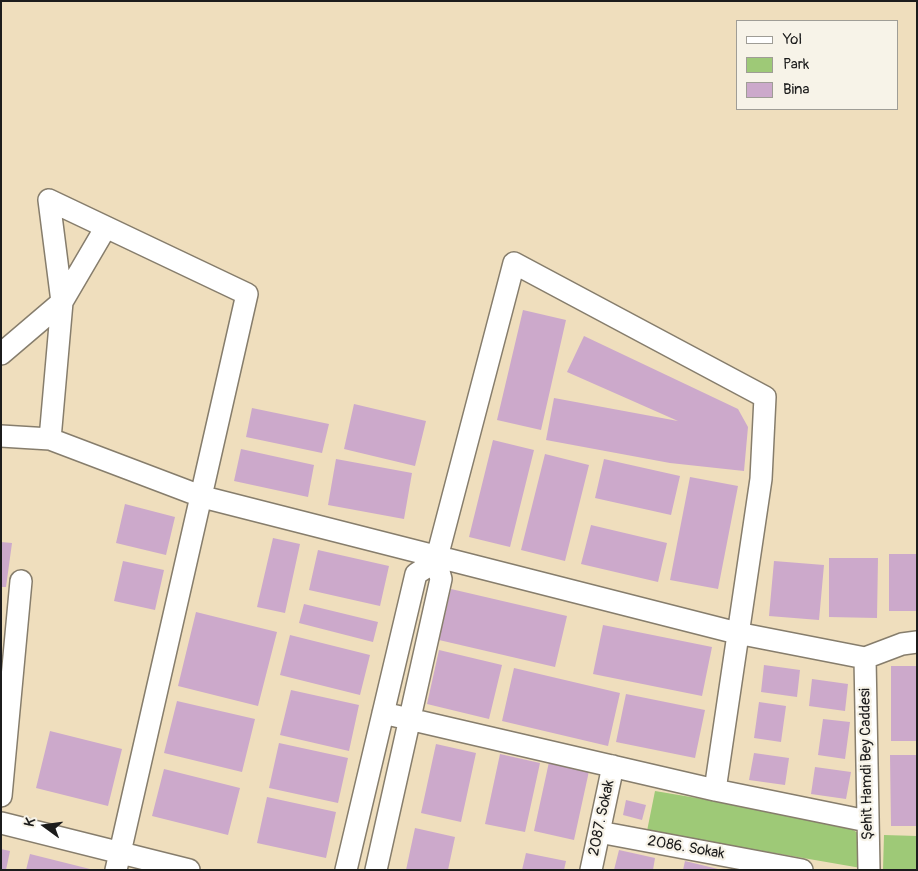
<!DOCTYPE html>
<meta charset="utf-8">
<style>
body{margin:0}
#map{position:relative;width:918px;height:871px;overflow:hidden;background:#efdebd;font-family:Pangolin,sans-serif}
canvas{display:block}
.frame{position:absolute;inset:0;border:2px solid #1c1c1c;pointer-events:none}
.legend{position:absolute;left:736px;top:20px;width:162px;height:90px;box-sizing:border-box;background:#f7f3e8;border:1px solid #9f9d96;margin:0;padding:6px 9px;list-style:none;font-size:15px;color:#1c1c1c}
.legend li{display:flex;align-items:center;gap:10px;height:25px}
.legend b{width:25px;border:1px solid #9f9d96}
.north{position:absolute;left:20px;top:801px;width:50px;height:50px;-webkit-text-stroke:4px #f7f3e8;paint-order:stroke;rotate:284deg;font-size:14px;font-weight:700;line-height:20px;text-align:center;color:#1c1c1c}
.north::after{content:'';display:block;margin:auto;width:18px;height:22px;background:#1c1c1c;clip-path:polygon(50% 0,100% 100%,50% 72%,0 100%)}
</style>
<div id="map">
<canvas width="918" height="871"></canvas>
<div class="frame"></div>
<ul class="legend">
<li><b style="height:6px;background:#fff"></b>Yol</li>
<li><b style="height:14px;background:#9ec977"></b>Park</li>
<li><b style="height:14px;background:#cca9cb"></b>Bina</li>
</ul>
<div class="north">K</div>
</div>
<script>
const context = document.querySelector('canvas').getContext('2d');
context.lineJoin = 'round';
function fill(path, color) { context.fillStyle = color; context.fill(path, 'evenodd'); }
function strokePath(path, color, width, dash) { context.strokeStyle = color; context.lineWidth = width; context.lineCap = dash ? 'butt' : 'round'; context.setLineDash(dash || []); context.stroke(path); }
function drawText(font, color, halo, rows, align = 'center') {
  context.font = font + ' Pangolin,sans-serif'; context.lineWidth = 4.5; context.setLineDash([]); context.textBaseline = 'middle'; context.strokeStyle = halo; context.fillStyle = color; for (const [text, x, y, turn = 0] of rows) {
    context.save(); context.translate(x, y); context.rotate((+turn || 0) * Math.PI / 180); context.textAlign = isNaN(turn) ? turn : align; if (halo) context.strokeText(text, 0, 0); context.fillText(text, 0, 0); context.restore();
  }
}
fill(new Path2D(`
 M 655,791 L 840,822 L 858,833 L 861,868 L 647,831 Z
 M 884,835 L 917,836 L 917,870 L 883,870 Z`), '#9ec977');
fill(new Path2D(`
 M 523,310 L 566,320 L 541,430 L 497,420 Z
 M 584,336 L 738,409 L 748,427 L 744,471 L 670,463 L 546,440 L 554,398 L 678,421 L 567,372 Z
 M 354,404 L 426,421 L 415,466 L 344,449 Z
 M 252,408 L 329,424 L 322,453 L 246,437 Z
 M 493,440 L 534,450 L 510,547 L 469,537 Z
 M 241,449 L 314,465 L 308,497 L 234,481 Z
 M 545,454 L 589,465 L 565,561 L 521,550 Z
 M 336,459 L 412,473 L 404,519 L 328,505 Z
 M 604,459 L 680,476 L 671,515 L 595,498 Z
 M 690,477 L 738,486 L 718,589 L 670,580 Z
 M 125,504 L 175,517 L 166,555 L 116,543 Z
 M 591,525 L 667,543 L 658,582 L 581,564 Z
 M 273,538 L 300,544 L 285,613 L 257,607 Z
 M 1,542 L 12,543 L 6,587 L 1,587 Z
 M 318,550 L 389,566 L 380,606 L 309,590 Z
 M 889,554 L 917,554 L 917,611 L 889,611 Z
 M 829,558 L 878,558 L 877,618 L 829,617 Z
 M 123,561 L 164,570 L 155,610 L 114,601 Z
 M 774,561 L 824,565 L 819,620 L 769,616 Z
 M 451,589 L 567,616 L 555,667 L 439,640 Z
 M 304,604 L 378,622 L 373,642 L 299,623 Z
 M 196,612 L 277,632 L 258,706 L 178,686 Z
 M 603,625 L 712,647 L 702,696 L 593,674 Z
 M 290,635 L 370,655 L 360,695 L 280,675 Z
 M 439,650 L 502,665 L 489,719 L 427,704 Z
 M 764,665 L 800,670 L 797,697 L 761,692 Z
 M 891,666 L 917,666 L 917,741 L 891,741 Z
 M 514,668 L 620,693 L 608,746 L 502,721 Z
 M 812,679 L 848,684 L 845,711 L 809,706 Z
 M 291,690 L 359,705 L 349,751 L 280,735 Z
 M 626,694 L 705,710 L 695,758 L 616,742 Z
 M 177,701 L 255,719 L 242,772 L 164,753 Z
 M 759,702 L 786,706 L 781,742 L 754,738 Z
 M 823,719 L 850,722 L 845,759 L 818,755 Z
 M 50,731 L 122,749 L 108,806 L 36,788 Z
 M 279,743 L 348,758 L 338,803 L 269,788 Z
 M 436,744 L 476,753 L 461,822 L 421,813 Z
 M 754,753 L 789,758 L 785,785 L 749,780 Z
 M 500,754 L 540,763 L 525,832 L 485,824 Z
 M 890,755 L 917,755 L 917,826 L 891,826 Z
 M 549,762 L 589,771 L 574,840 L 534,831 Z
 M 815,767 L 851,772 L 846,799 L 811,794 Z
 M 164,769 L 240,788 L 228,835 L 152,816 Z
 M 267,797 L 336,812 L 326,858 L 257,843 Z
 M 626,800 L 646,805 L 642,820 L 623,815 Z
 M 415,828 L 455,837 L 448,870 L 406,870 Z
 M 1,849 L 10,851 L 6,870 L 1,870 Z
 M 619,850 L 655,858 L 653,870 L 614,870 Z
 M 526,853 L 566,861 L 564,870 L 522,870 Z
 M 30,854 L 90,869 L 90,870 L 26,870 Z
 M 685,861 L 718,869 L 718,870 L 683,870 Z`), '#cca9cb');
const minor = new Path2D(`
 M 49,200 L 247,294 L 116,870
 M 49,200 L 62,302 L 50,439
 M 1,354 L 62,302 L 106,227
 M 1,436 L 50,439 L 203,497 L 737,633 L 865,658
 M 865,658 L 869,870
 M 865,658 L 902,644 L 917,642
 M 383,713 L 715,790 L 867,821
 M 1,796 L 21,581
 M 1,823 L 189,870
 M 599,832 L 802,870
 M 346,870 L 416,574 L 436,561
 M 376,870 L 441,579 L 436,561 L 514,263 L 765,397 L 761,479 L 715,790
 M 591,870 L 613,766`);
strokePath(minor, '#867d6c', 24);
strokePath(minor, '#fff', 21);
drawText('15px', '#1c1c1c', '#f7f3e8', [
 ["Şehit Hamdi Bey Caddesi",867,764,-91],
 ["2087. Sokak",602,818,-78],
 ["2086. Sokak",686,848,10]
]);
</script>
